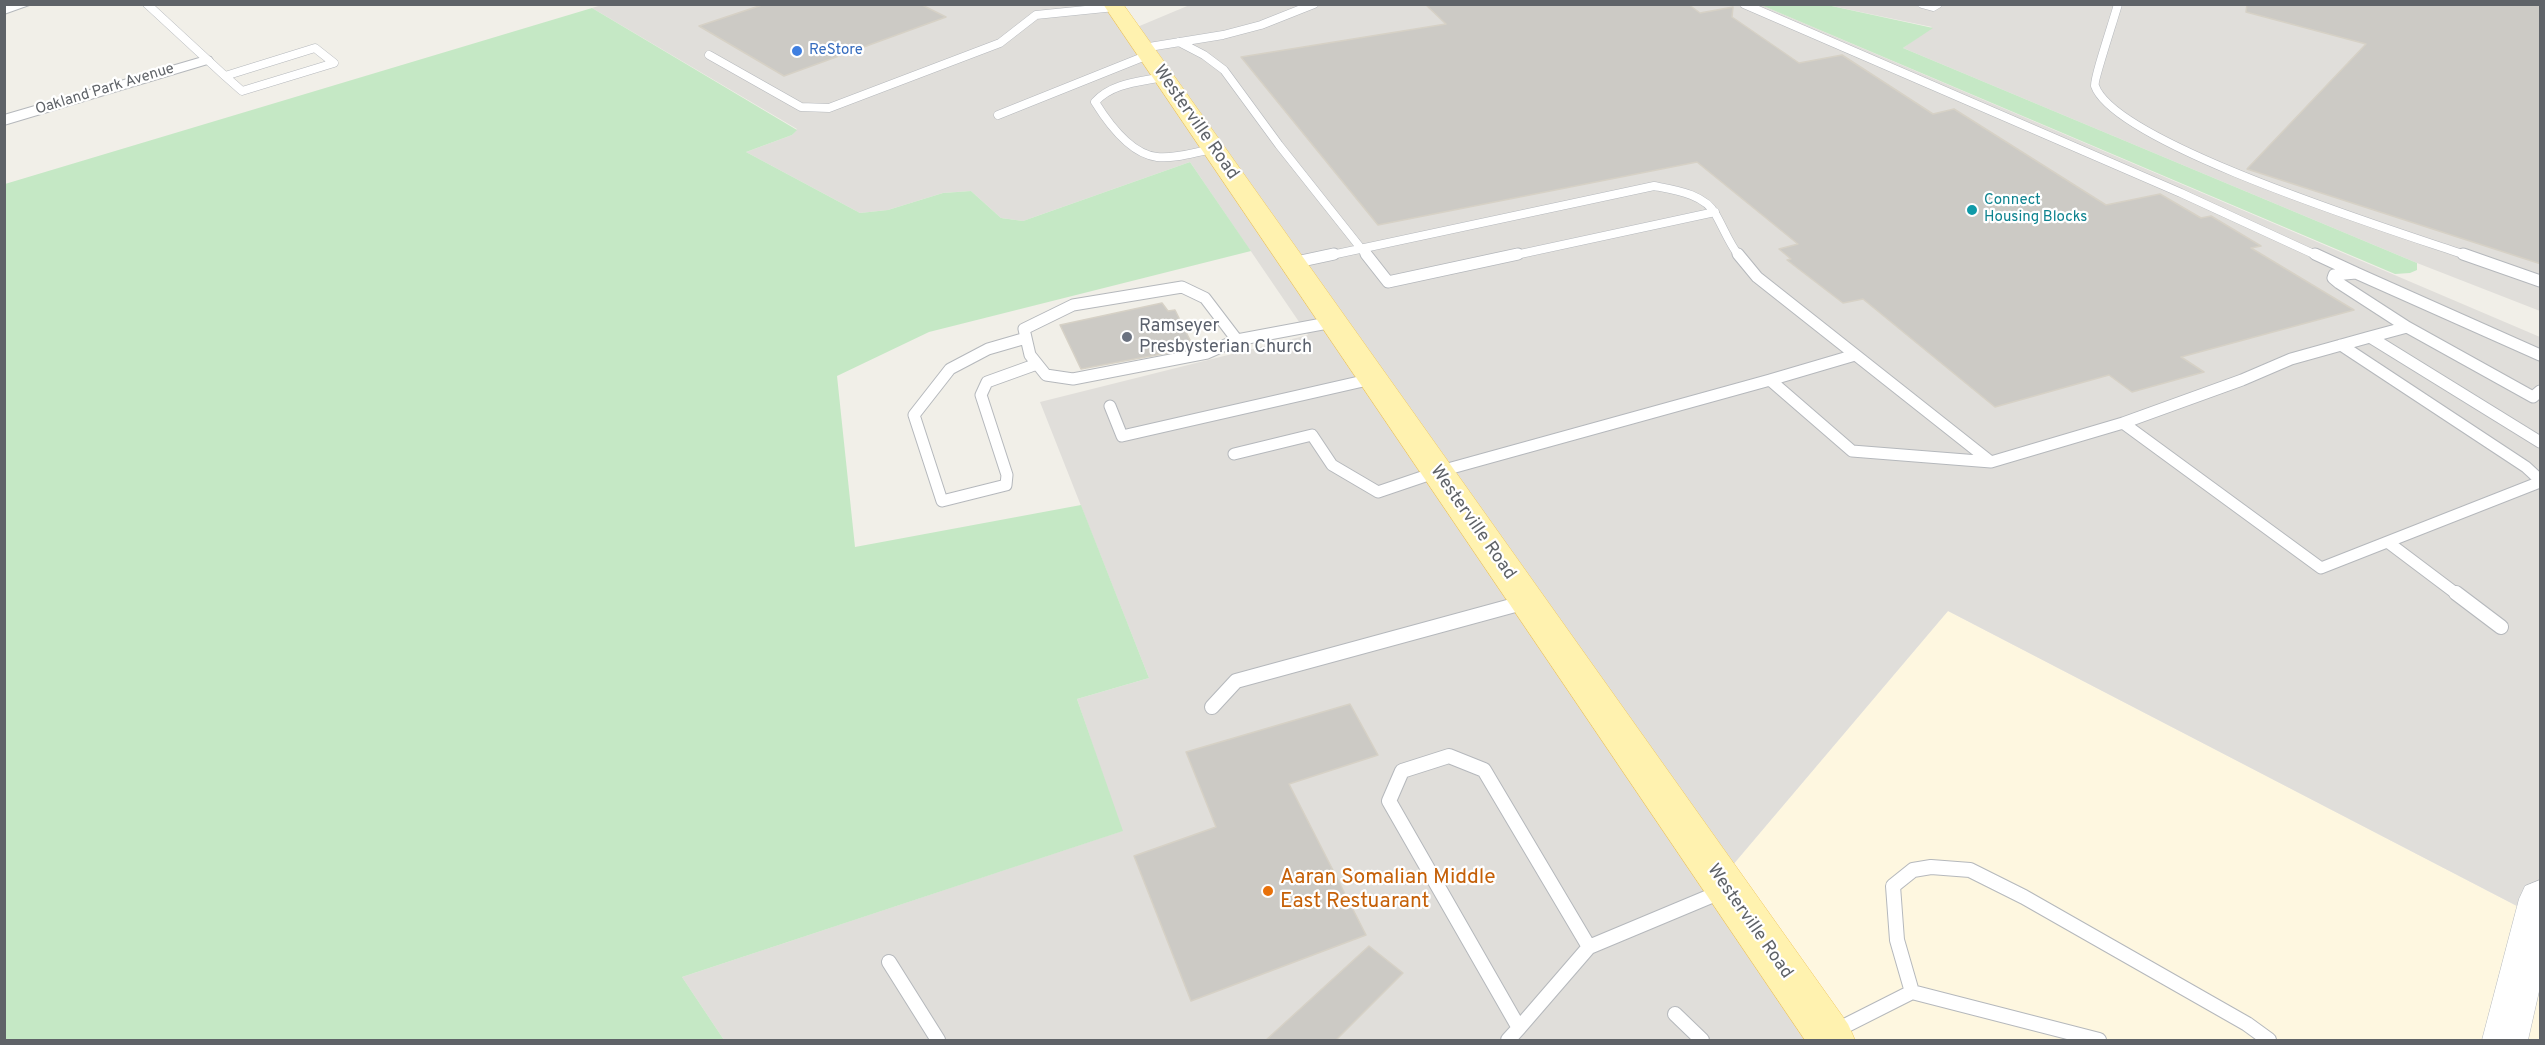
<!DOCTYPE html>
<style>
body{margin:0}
#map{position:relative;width:2545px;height:1045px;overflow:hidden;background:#f1efe8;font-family:Overpass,sans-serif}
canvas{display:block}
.frame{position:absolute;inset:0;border:6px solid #5f6368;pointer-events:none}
</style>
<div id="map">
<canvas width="2545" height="1045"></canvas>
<div class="frame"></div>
</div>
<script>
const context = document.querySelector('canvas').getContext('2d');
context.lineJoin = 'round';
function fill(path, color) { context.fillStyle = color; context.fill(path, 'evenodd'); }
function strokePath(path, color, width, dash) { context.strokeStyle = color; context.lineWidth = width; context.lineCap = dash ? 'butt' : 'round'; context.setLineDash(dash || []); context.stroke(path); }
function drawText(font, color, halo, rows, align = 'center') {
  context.font = font + ' Overpass,sans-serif'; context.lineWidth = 4.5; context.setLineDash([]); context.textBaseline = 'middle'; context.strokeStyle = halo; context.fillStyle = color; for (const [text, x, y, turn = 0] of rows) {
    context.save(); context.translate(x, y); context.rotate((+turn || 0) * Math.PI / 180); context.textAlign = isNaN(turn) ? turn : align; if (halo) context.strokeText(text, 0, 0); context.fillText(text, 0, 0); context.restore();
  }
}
fill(new Path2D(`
 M 1948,611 L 2540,918 L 2540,1040 L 1827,1040 L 1715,886 Z`), '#fef7e0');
fill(new Path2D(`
 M 605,4 L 1112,4 L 1130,30 L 1192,4 L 1761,5 L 2540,337 L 2540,918 L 1948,611 L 1715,886 L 1827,1040 L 724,1040 L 682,977 L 1122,831 L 1077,699 L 1149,678 L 1040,402 L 1308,335 L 1190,162 L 1023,221 L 1001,218 L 971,191 L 943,193 L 888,210 L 860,213 L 746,152 L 792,135 L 797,129 L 592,8 Z
 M 1827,5 L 2540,5 L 2540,311 L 2417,263 L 1903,48 L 1932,27 Z`), '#e0deda');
fill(new Path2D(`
 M 1761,5 L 1827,5 L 1933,28 L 1903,48 L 2417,263 L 2417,270 L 2410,273 L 2395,274 Z
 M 592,8 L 797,130 L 792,135 L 746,152 L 860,213 L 888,210 L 943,193 L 971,191 L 1001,218 L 1023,221 L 1190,162 L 1251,251 L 929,332 L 837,376 L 855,547 L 1081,505 L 1149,678 L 1077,699 L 1123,831 L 682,977 L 724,1040 L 5,1040 L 5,184 Z`), '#c5e8c5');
const building = new Path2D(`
 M 765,4 L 920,4 L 946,17 L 784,76 L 699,26 Z
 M 1425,4 L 1688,4 L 1700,13 L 1733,7 L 1732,17 L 1799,63 L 1842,55 L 1933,114 L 1954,109 L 2106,205 L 2160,194 L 2201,218 L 2211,216 L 2261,246 L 2251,248 L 2354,310 L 2181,357 L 2204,372 L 2132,392 L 2109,375 L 1995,407 L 1863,299 L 1843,303 L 1787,260 L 1791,259 L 1779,249 L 1798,244 L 1697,162 L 1378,225 L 1241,57 L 1446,24 Z
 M 2247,4 L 2541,4 L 2541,264 L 2247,169 L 2366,44 L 2246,12 Z
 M 1162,303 L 1168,311 L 1175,310 L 1194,348 L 1081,369 L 1060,325 Z
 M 1350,704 L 1378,755 L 1289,784 L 1366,935 L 1191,1001 L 1134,856 L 1216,827 L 1186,752 Z
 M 1369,946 L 1403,973 L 1335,1041 L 1265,1041 Z`);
fill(building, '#cccac5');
strokePath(building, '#d6d1c6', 1.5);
const serviceFar2 = new Path2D(`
 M 147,4 L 225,76
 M 1744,4 L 2181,193 L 2318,256
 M 1922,4 L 1933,7 L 1938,4
 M 2118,4 C 2115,16 2093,81 2095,86 C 2116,145 2402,233 2468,256
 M 1179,42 L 1204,55 L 1224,70 L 1279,145 L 1367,256
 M 315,48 L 334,63 L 242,91 L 225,76 Z
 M 1143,48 L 1223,35 L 1261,25 L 1314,4
 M 709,55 L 801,107 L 829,108 L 1000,43 L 1036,15 L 1115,7
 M 1163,77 C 1139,82 1112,83 1095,102 C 1108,123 1131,154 1157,157 C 1176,159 1195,152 1213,149
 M 998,115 L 1148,55
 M 1327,256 L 1654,186 C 1675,190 1705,194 1716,215 C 1724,229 1729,243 1739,256
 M 1511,256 L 1715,212`);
const serviceFar1 = new Path2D(`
 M 1366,254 L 1388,282 L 1518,254
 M 1738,254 L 1757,277 L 1991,462 L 2123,423 L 2242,380 L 2291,359 L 2370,337 L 2540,442
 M 2315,254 L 2356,273
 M 2463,254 L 2540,281
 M 1292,263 L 1334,254
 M 1182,287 L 1205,298 L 1237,340 L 1207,353 L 1073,379 L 1046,375 L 1030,355 L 1024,329 L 1073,305 Z
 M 2370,337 L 2407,327
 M 1026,338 L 988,349 L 950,369 L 914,415 L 942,501 L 1006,485 L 1007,475 L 981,395 L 987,382 L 1037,364
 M 1237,340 L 1333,322
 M 2341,345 L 2526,467 L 2540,480
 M 2540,355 L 2356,273 L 2334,275 L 2333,278 L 2339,283 L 2407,327 L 2533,397 L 2540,391
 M 1770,380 L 1855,355
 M 1110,406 L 1122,436 L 1372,379
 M 2123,423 L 2321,568 L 2540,482
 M 1234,454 L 1312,435 L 1332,465 L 1378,492 L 1437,472 L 1770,380 L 1852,451 L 1991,462
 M 2389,543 L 2458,595`);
const service = new Path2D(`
 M 2456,593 L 2501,627
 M 1212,707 L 1236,681 L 1526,602
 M 889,962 L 938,1040
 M 1912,992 L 2099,1040
 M 1675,1014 L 1702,1040
 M 1519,1028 L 1589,947
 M 1508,1040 L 1519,1028 L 1389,801 L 1402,771 L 1449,756 L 1484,770 L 1589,947 L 1723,891
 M 1817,1040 L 1912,992 L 1897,940 L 1893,886 L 1913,870 L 1931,867 L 1970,870 L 2024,897 L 2247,1024 L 2269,1040`);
const minor = new Path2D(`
 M 9,4 L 32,4 L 4,14 L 4,6 Z
 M 206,56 L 211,57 L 213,60 L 211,63 L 4,125 L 4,115 Z`);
const secondary = new Path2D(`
 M 2540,880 L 2540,987 L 2528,1040 L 2482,1040 L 2519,899 L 2525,886 Z`);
const primary = new Path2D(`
 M 1103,4 L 1123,4 L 1848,1024 L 1855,1040 L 1805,1040 Z`);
strokePath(serviceFar2, '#b5b8bc', 9);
strokePath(serviceFar1, '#b5b8bc', 13);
strokePath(service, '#b5b8bc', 16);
strokePath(minor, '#b5b8bc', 2);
strokePath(secondary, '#b6babf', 1);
strokePath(primary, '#f2c960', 1);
strokePath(serviceFar2, '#fff', 8);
strokePath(serviceFar1, '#fff', 11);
strokePath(service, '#fff', 14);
fill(minor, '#fff');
fill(secondary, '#fff');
fill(primary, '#fff2af');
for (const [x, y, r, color] of [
 [797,51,6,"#3f7fe0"],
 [1972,210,6,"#0f9aa8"],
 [1127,337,6,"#6b7280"],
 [1268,891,6,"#e8710a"]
]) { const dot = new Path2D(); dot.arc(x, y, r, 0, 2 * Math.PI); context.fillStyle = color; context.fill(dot); strokePath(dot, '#fff', 2); }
drawText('15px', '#366cbe', '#fff', [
 ["ReStore",809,51]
], 'left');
drawText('15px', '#5f6368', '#fff', [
 ["Oakland Park Avenue",105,90,-17]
]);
drawText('15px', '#0d838f', '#fff', [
 ["Connect",1984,201],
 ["Housing Blocks",1984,218]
], 'left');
drawText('18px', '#5f6368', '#fff', [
 ["Westerville Road",1195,123,55],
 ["Westerville Road",1472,523,55],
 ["Westerville Road",1749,922,55]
]);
drawText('18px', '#5b616d', '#fff', [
 ["Ramseyer",1139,327],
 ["Presbysterian Church",1139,348]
], 'left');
drawText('21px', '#c56008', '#fff', [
 ["Aaran Somalian Middle",1280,879],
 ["East Restuarant",1280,903]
], 'left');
</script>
